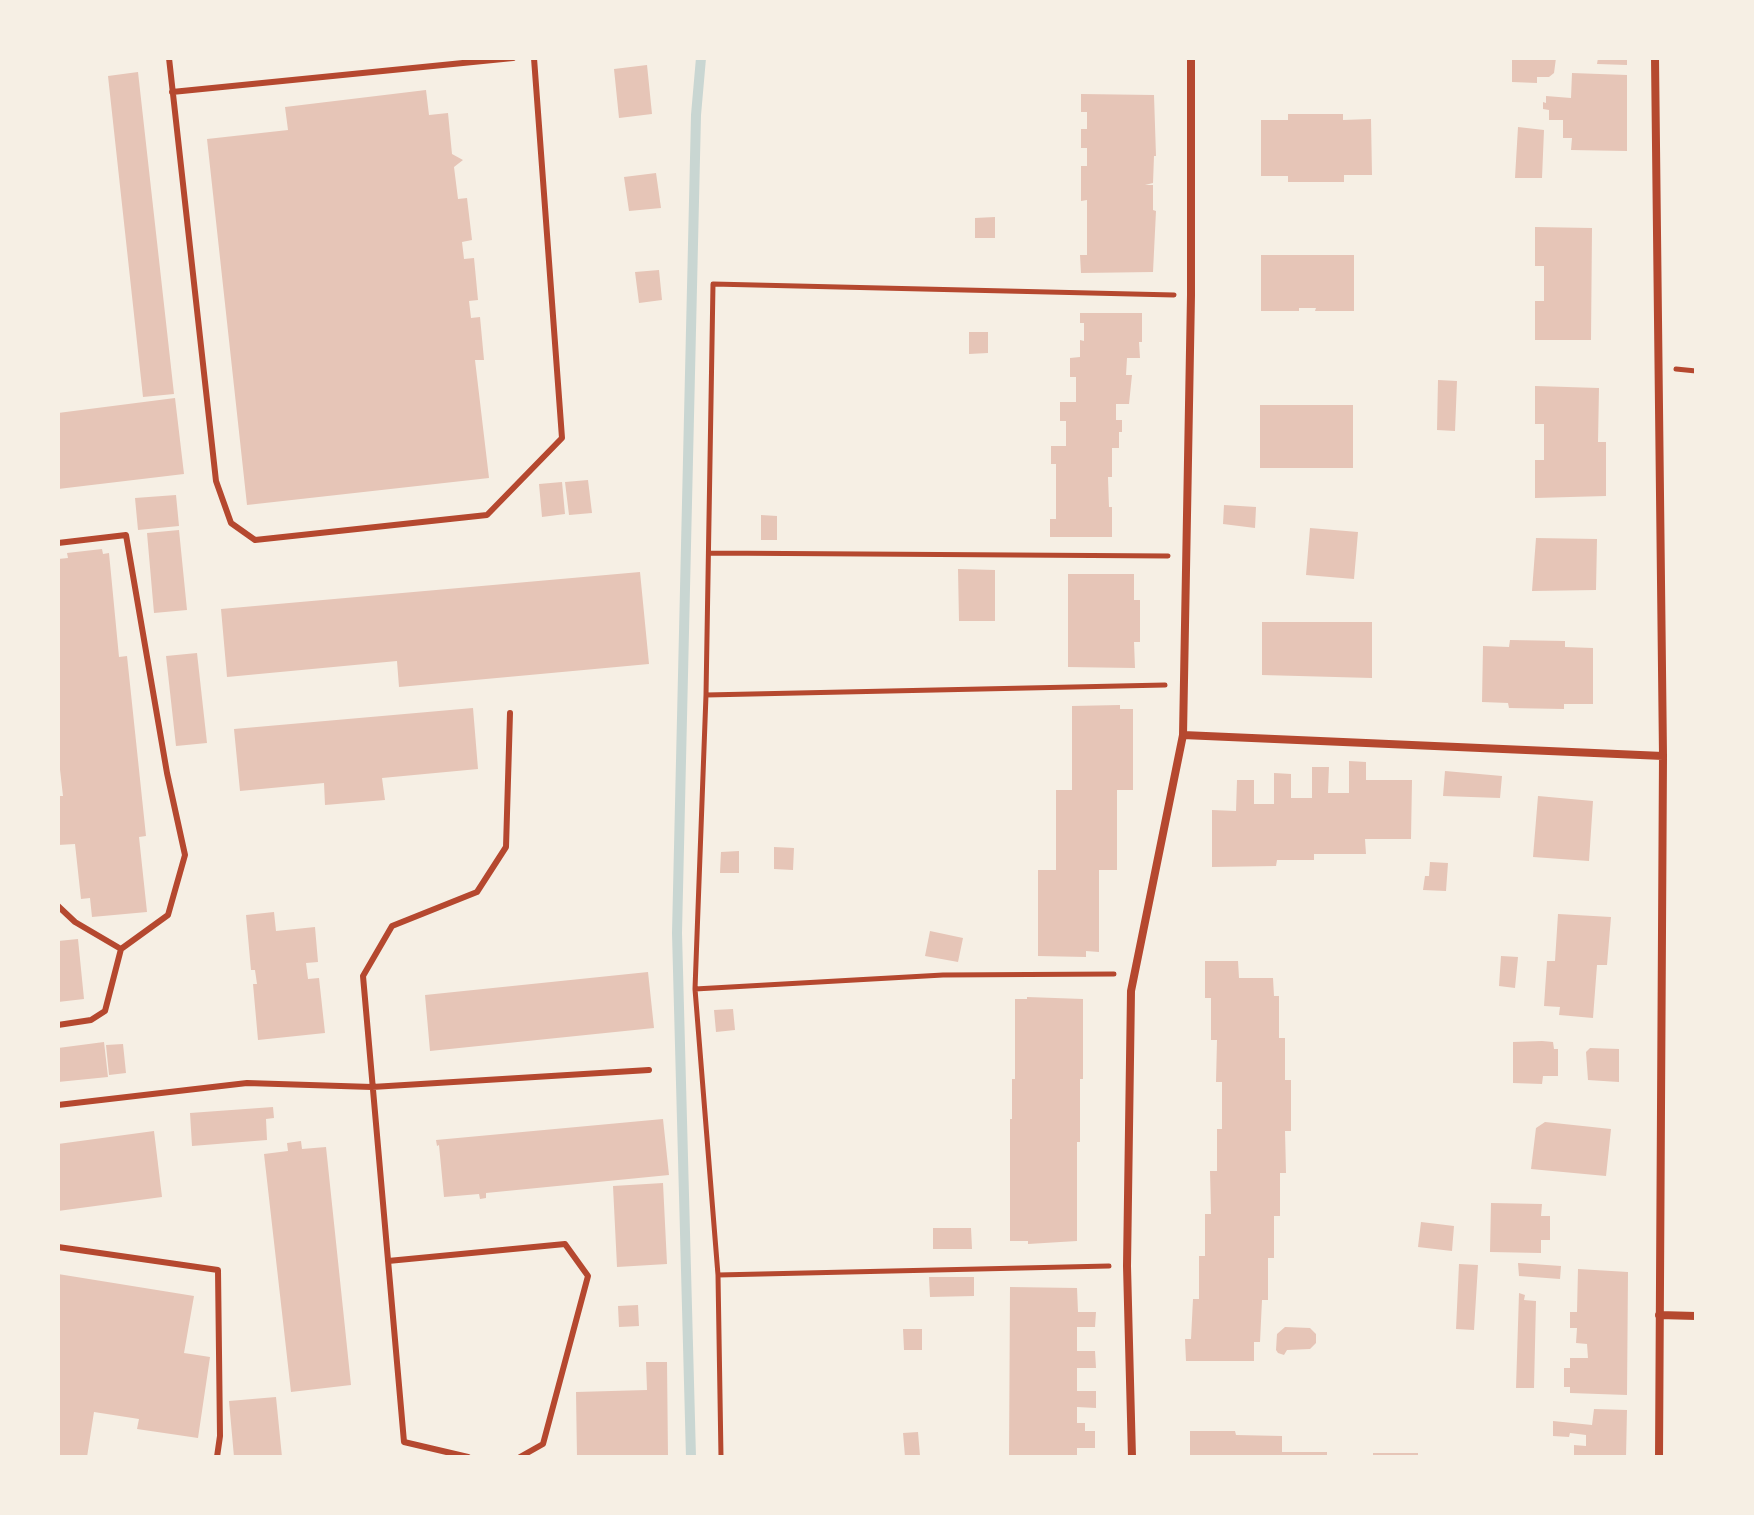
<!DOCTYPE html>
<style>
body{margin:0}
#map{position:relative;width:1754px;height:1515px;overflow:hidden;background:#f6efe4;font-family:"Libre Baskerville",serif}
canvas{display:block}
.frame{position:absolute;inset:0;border:60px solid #f6efe4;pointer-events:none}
</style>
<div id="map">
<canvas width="1754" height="1515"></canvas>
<div class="frame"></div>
</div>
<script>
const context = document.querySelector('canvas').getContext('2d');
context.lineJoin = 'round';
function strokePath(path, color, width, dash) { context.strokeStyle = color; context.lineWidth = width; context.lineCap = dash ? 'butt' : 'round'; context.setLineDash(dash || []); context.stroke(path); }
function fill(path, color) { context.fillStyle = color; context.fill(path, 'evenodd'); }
strokePath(new Path2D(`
 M 691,1457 L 677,933 L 696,115 L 701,58`), '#c9d6d2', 10);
fill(new Path2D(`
 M 1512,58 L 1556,58 L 1554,73 L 1549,77 L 1537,77 L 1537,83 L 1512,82 Z
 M 1598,58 L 1627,58 L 1627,65 L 1597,64 Z
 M 647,65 L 652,114 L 619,118 L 614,69 Z
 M 138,72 L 174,394 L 143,397 L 108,76 Z
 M 1572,73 L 1627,75 L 1627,151 L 1571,150 L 1572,138 L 1563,138 L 1563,120 L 1549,120 L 1549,110 L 1543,109 L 1543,102 L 1546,103 L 1546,96 L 1571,98 Z
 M 426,90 L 429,115 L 448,113 L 452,154 L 463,160 L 454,167 L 458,199 L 467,198 L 472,240 L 462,242 L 464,259 L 474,258 L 478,300 L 469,301 L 471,318 L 480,317 L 484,360 L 475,360 L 489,478 L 247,505 L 207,139 L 288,130 L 285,107 Z
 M 1081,94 L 1154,95 L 1156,156 L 1154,156 L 1153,183 L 1145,185 L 1153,185 L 1153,210 L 1156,211 L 1153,272 L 1081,273 L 1080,255 L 1087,255 L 1087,200 L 1081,201 L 1081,166 L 1087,166 L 1087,148 L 1081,148 L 1081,129 L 1087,129 L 1087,112 L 1081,112 Z
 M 1288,114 L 1343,114 L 1343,120 L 1371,119 L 1372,175 L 1344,175 L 1344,182 L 1288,182 L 1288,176 L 1261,176 L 1261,120 L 1288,120 Z
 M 1518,127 L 1544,130 L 1542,178 L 1515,178 Z
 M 656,173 L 661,208 L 629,211 L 624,177 Z
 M 995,217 L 995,238 L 975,238 L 975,218 Z
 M 1535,227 L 1592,228 L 1591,340 L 1535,340 L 1535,301 L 1544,301 L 1544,266 L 1535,266 Z
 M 1261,255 L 1354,255 L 1354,311 L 1315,311 L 1316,308 L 1299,308 L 1299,311 L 1261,311 Z
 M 659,270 L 662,300 L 639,303 L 635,272 Z
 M 1080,313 L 1142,313 L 1142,342 L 1139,342 L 1140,358 L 1127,358 L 1126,375 L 1132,375 L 1129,404 L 1116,404 L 1116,420 L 1122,420 L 1122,432 L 1119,432 L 1119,448 L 1112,448 L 1112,477 L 1108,477 L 1109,507 L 1112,507 L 1112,537 L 1050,537 L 1050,519 L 1056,519 L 1056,464 L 1051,464 L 1051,446 L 1066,446 L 1066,421 L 1060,421 L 1060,402 L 1076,402 L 1076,377 L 1070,377 L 1070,358 L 1080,357 L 1080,340 L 1084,341 L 1084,323 L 1080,323 Z
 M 969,332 L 988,332 L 988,353 L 969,354 Z
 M 1438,380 L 1457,381 L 1455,431 L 1437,430 Z
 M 1535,386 L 1599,388 L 1598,442 L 1606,442 L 1606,496 L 1535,498 L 1535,460 L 1544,460 L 1544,424 L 1535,424 Z
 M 175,398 L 184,474 L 58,489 L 58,413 Z
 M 1260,405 L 1353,405 L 1353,468 L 1260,468 Z
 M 588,480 L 592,513 L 569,515 L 565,482 Z
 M 562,482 L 565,514 L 542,517 L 539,484 Z
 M 176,495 L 179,526 L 138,530 L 135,498 Z
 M 1224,505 L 1256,507 L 1255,528 L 1223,524 Z
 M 761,515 L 777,516 L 777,540 L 761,540 Z
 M 1310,528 L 1358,532 L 1354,579 L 1306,575 Z
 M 179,530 L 187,610 L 154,613 L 147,533 Z
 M 1536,538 L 1597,539 L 1596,590 L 1532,591 Z
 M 102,549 L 103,554 L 109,553 L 119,657 L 127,656 L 146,836 L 139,837 L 147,912 L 92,917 L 90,898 L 81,899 L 75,844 L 58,845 L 58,796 L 63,796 L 58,752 L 58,559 L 68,558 L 67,553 Z
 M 958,569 L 995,570 L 995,621 L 959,621 Z
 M 640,572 L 649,664 L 399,687 L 397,661 L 227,677 L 221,609 Z
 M 1068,574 L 1134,574 L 1134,600 L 1140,600 L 1140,642 L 1134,642 L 1135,668 L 1068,667 Z
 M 1262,622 L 1372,622 L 1372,678 L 1262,675 Z
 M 1510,640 L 1565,641 L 1565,647 L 1593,648 L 1593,704 L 1564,704 L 1564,709 L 1509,708 L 1508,703 L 1482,702 L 1483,646 L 1509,647 Z
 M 197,653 L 207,743 L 176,746 L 166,656 Z
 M 1120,705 L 1120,709 L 1133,709 L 1133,790 L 1117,790 L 1117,870 L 1099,870 L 1099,952 L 1086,951 L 1086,957 L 1038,956 L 1038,870 L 1056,870 L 1056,790 L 1072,790 L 1072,706 Z
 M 473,708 L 478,769 L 382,778 L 385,800 L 325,805 L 324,783 L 240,791 L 234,729 Z
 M 1349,761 L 1366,762 L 1366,780 L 1412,780 L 1411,839 L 1365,839 L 1366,854 L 1314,854 L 1314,860 L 1277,860 L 1276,866 L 1212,867 L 1212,810 L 1236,811 L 1237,780 L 1254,780 L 1254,804 L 1274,804 L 1274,773 L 1291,774 L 1291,798 L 1312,798 L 1312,767 L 1329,767 L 1328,793 L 1349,793 Z
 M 1445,771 L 1502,776 L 1500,798 L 1443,796 Z
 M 1538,796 L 1593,801 L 1589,861 L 1533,857 Z
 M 774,847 L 794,848 L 793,870 L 774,869 Z
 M 739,851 L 739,873 L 720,873 L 721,852 Z
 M 1430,862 L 1448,863 L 1446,891 L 1423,890 L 1425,876 L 1429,876 Z
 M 274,912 L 276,931 L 315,927 L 318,962 L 306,963 L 308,979 L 319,978 L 325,1033 L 258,1040 L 253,984 L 257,984 L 255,970 L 251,970 L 246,915 Z
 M 1558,914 L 1611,917 L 1607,965 L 1597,965 L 1593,1018 L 1559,1015 L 1560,1007 L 1544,1006 L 1547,961 L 1555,961 Z
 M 930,931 L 963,938 L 958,962 L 925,956 Z
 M 78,939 L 84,999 L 58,1002 L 58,941 Z
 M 1501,956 L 1518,957 L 1515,988 L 1499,986 Z
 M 1205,961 L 1238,961 L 1239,978 L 1273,978 L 1274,996 L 1279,996 L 1279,1038 L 1285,1038 L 1285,1080 L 1291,1080 L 1291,1131 L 1285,1131 L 1286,1173 L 1280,1173 L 1280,1216 L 1274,1216 L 1274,1258 L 1268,1258 L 1268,1300 L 1262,1300 L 1260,1342 L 1254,1342 L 1254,1361 L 1186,1361 L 1185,1339 L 1191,1339 L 1193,1299 L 1199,1299 L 1199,1256 L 1205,1256 L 1205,1214 L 1211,1214 L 1210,1171 L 1217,1171 L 1217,1129 L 1222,1129 L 1222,1082 L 1216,1082 L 1217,1040 L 1211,1040 L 1211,998 L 1205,998 Z
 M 648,972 L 654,1028 L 430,1051 L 425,995 Z
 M 1027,997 L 1083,999 L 1083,1079 L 1080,1079 L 1080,1142 L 1077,1142 L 1077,1241 L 1028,1244 L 1028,1241 L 1010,1241 L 1010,1119 L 1012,1119 L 1012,1079 L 1015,1079 L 1015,999 L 1027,999 Z
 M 733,1009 L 735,1030 L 716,1032 L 714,1010 Z
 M 1542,1041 L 1553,1042 L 1554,1049 L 1558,1049 L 1558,1076 L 1543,1076 L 1542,1084 L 1513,1083 L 1513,1042 Z
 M 104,1042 L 108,1077 L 58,1082 L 58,1048 Z
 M 123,1044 L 126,1073 L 109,1075 L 106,1045 Z
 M 1590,1048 L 1619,1049 L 1619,1082 L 1588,1080 L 1586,1052 Z
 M 273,1107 L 274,1118 L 266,1119 L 267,1140 L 192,1146 L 190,1113 Z
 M 663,1119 L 669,1175 L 486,1193 L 486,1198 L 480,1199 L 479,1194 L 444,1197 L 439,1145 L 437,1146 L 436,1140 Z
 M 1545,1122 L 1611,1129 L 1606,1176 L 1531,1169 L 1536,1128 Z
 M 154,1131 L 162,1197 L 58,1211 L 58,1144 Z
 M 301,1141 L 302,1149 L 326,1147 L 351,1385 L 291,1392 L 264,1154 L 288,1151 L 287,1143 Z
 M 663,1183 L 667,1264 L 617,1267 L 613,1186 Z
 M 1491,1203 L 1542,1204 L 1541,1216 L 1550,1216 L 1550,1240 L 1541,1240 L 1541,1253 L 1490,1252 Z
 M 1421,1222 L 1454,1226 L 1452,1251 L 1418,1247 Z
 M 933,1228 L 971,1228 L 972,1249 L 933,1249 Z
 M 1518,1263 L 1561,1266 L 1560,1279 L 1519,1276 Z
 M 1459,1264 L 1478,1265 L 1474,1330 L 1456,1329 Z
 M 1578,1269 L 1628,1272 L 1627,1395 L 1570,1393 L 1570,1387 L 1564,1387 L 1564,1368 L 1570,1368 L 1570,1358 L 1588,1358 L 1587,1344 L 1576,1343 L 1577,1328 L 1570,1328 L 1570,1312 L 1577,1312 Z
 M 58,1274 L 194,1296 L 184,1353 L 210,1357 L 198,1438 L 137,1429 L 139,1419 L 94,1412 L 87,1457 L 58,1457 Z
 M 929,1277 L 974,1277 L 974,1296 L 930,1297 Z
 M 1010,1287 L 1077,1288 L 1078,1312 L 1096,1312 L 1095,1327 L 1077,1327 L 1077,1351 L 1095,1351 L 1096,1368 L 1077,1368 L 1077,1391 L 1096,1391 L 1096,1408 L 1077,1407 L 1077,1423 L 1085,1423 L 1085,1431 L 1095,1431 L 1095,1448 L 1077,1448 L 1077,1457 L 1009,1457 Z
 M 1519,1293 L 1525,1295 L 1524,1300 L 1536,1301 L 1534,1388 L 1516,1388 Z
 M 638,1305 L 639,1326 L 619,1327 L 618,1306 Z
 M 1285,1327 L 1310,1328 L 1316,1334 L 1316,1343 L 1310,1349 L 1287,1350 L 1284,1355 L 1278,1353 L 1276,1350 L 1277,1334 Z
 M 903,1329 L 922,1329 L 922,1350 L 904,1350 Z
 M 646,1362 L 667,1362 L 668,1457 L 577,1457 L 576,1392 L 647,1390 Z
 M 276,1397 L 282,1457 L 234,1457 L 229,1401 Z
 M 1594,1409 L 1627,1410 L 1626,1457 L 1574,1457 L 1574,1445 L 1586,1446 L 1586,1435 L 1570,1433 L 1569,1437 L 1553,1436 L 1553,1421 L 1592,1425 Z
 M 1190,1431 L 1235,1431 L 1236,1435 L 1282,1436 L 1282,1452 L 1327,1452 L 1327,1457 L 1190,1457 Z
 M 918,1432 L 920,1456 L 905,1457 L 903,1433 Z
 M 1373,1453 L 1418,1453 L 1418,1457 L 1373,1457 Z`), '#e6c5b7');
strokePath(new Path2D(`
 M 1676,369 L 1696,371
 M 709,553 L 1168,556
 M 706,695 L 1165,685
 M 695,989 L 943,975 L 1114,974
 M 718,1275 L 1109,1266
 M 721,1457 L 718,1275 L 695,989 L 706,695 L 713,284 L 1174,295`), '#b5482f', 5);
strokePath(new Path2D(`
 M 169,58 L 216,481 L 231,523 L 255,540 L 487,515 L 562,438 L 534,58
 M 172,92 L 513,58
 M 58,543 L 126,535 L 167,773 L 185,855 L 168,915 L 121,949 L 75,922 L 58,906
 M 58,1025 L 91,1020 L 105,1011 L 121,949
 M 58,1105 L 247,1083 L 372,1087 L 649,1070
 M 58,1247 L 218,1270 L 220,1436 L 217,1457
 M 388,1261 L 565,1244 L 588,1276 L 543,1444 L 520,1457
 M 468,1457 L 404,1442 L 363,976 L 392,926 L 477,892 L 506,847 L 510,713`), '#b5482f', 6);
strokePath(new Path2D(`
 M 1655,58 L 1663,756 L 1659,1457
 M 1183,735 L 1191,295 L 1191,58
 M 1659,1315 L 1696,1316
 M 1132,1457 L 1127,1266 L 1131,991 L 1183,735 L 1663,756`), '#b5482f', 8);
</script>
